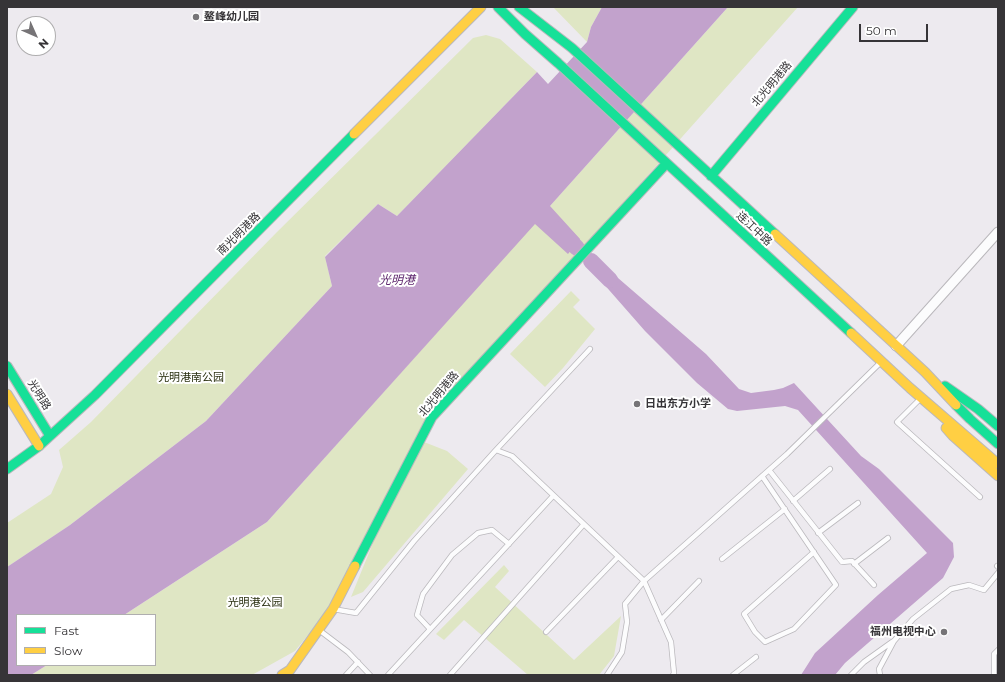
<!DOCTYPE html>
<meta charset="utf-8">
<style>
body{margin:0}
#map{position:relative;width:1005px;height:682px;overflow:hidden;background:#edeaef;font-family:Montserrat,sans-serif}
canvas{display:block}
.frame{position:absolute;inset:0;border:8px solid #363437;pointer-events:none}
.legend{position:absolute;left:16px;top:614px;width:140px;height:52px;box-sizing:border-box;background:#fff;border:1px solid #afaeaf;margin:0;padding:5px 7px;list-style:none;font-size:12px;color:#363437}
.legend li{display:flex;align-items:center;gap:8px;height:20px}
.legend b{width:20px;border:1px solid #afaeaf}
.north{position:absolute;left:16px;top:16px;width:40px;height:40px;box-sizing:border-box;background:#fff;border:1px solid #afaeaf;border-radius:50%;rotate:135deg;font-size:11px;font-weight:700;line-height:16px;text-align:center;color:#363437}
.north::after{content:'';display:block;margin:auto;width:14px;height:18px;background:#767477;clip-path:polygon(50% 0,100% 100%,50% 72%,0 100%)}
.scale{position:absolute;left:859px;top:24px;width:69px;height:18px;box-sizing:border-box;border:2px solid #363437;border-top:0;padding-left:5px;font-size:12px;line-height:14px;white-space:nowrap;color:#363437;-webkit-text-stroke:3px #fff;paint-order:stroke}
</style>
<div id="map">
<canvas width="1005" height="682"></canvas>
<div class="frame"></div>
<ul class="legend">
<li><b style="height:5px;background:#16e098"></b>Fast</li>
<li><b style="height:5px;background:#ffcf43"></b>Slow</li>
</ul>
<div class="north">N</div>
<div class="scale">50 m</div>
</div>
<script>
const context = document.querySelector('canvas').getContext('2d');
context.lineJoin = 'round';
function fill(path, color) { context.fillStyle = color; context.fill(path, 'evenodd'); }
function strokePath(path, color, width, dash) { context.strokeStyle = color; context.lineWidth = width; context.lineCap = dash ? 'butt' : 'round'; context.setLineDash(dash || []); context.stroke(path); }
function drawText(font, color, halo, rows, align = 'center') {
  context.font = font + ' Montserrat,"Noto Sans SC",sans-serif'; context.lineWidth = 4; context.setLineDash([]); context.textBaseline = 'middle'; context.strokeStyle = halo; context.fillStyle = color; for (const [text, x, y, turn = 0] of rows) {
    context.save(); context.translate(x, y); context.rotate((+turn || 0) * Math.PI / 180); context.textAlign = isNaN(turn) ? turn : align; if (halo) context.strokeText(text, 0, 0); context.fillText(text, 0, 0); context.restore();
  }
}
fill(new Path2D(`
 M 553,7 L 602,7 L 591,27 L 587,42 Z
 M 728,7 L 798,7 L 591,239 L 426,418 L 325,614 L 295,651 L 252,675 L 31,675 L 47,665 L 155,665 L 155,615 L 124,615 L 267,522 Z
 M 486,35 L 500,39 L 537,72 L 397,216 L 378,204 L 325,256 L 332,286 L 206,421 L 70,525 L 7,567 L 7,523 L 51,494 L 63,467 L 59,450 L 91,422 L 277,232 L 473,38 Z
 M 571,291 L 580,300 L 573,307 L 595,329 L 563,368 L 545,387 L 510,354 Z
 M 424,442 L 447,451 L 468,469 L 363,592 L 351,597 L 375,538 Z
 M 504,565 L 509,571 L 495,587 L 574,660 L 621,616 L 614,656 L 599,675 L 528,675 L 464,620 L 444,640 L 436,634 Z`), '#dfe6c4');
fill(new Path2D(`
 M 602,7 L 728,7 L 550,206 L 580,239 L 568,254 L 535,224 L 267,522 L 124,615 L 17,615 L 17,665 L 47,665 L 31,675 L 7,675 L 7,567 L 70,525 L 206,421 L 332,286 L 325,257 L 378,204 L 397,216 L 537,72 L 548,84 L 587,42 L 591,27 Z
 M 595,265 L 603,265 L 706,354 L 739,389 L 751,393 L 774,390 L 783,388 L 794,383 L 861,456 L 879,469 L 953,543 L 954,557 L 943,578 L 845,663 L 835,675 L 801,675 L 815,653 L 878,595 L 927,553 L 798,410 L 785,406 L 737,411 L 728,409 L 697,383 L 645,331 L 595,274 Z`), '#c2a2cc');
strokePath(new Path2D(`
 M 559,229 L 577,248
 M 591,261 L 610,280`), '#c2a2cc', 16);
const lane = new Path2D(`
 M 920,399 L 897,422 L 980,497
 M 496,450 L 590,349
 M 769,470 L 842,562 L 852,561 L 874,585
 M 762,476 L 836,585 L 794,629 L 765,642 L 755,632 L 744,614 L 814,552
 M 793,501 L 830,469
 M 818,533 L 858,503
 M 722,559 L 785,509
 M 854,564 L 888,538
 M 997,566 L 998,567
 M 333,609 L 356,613 L 414,541 L 496,450 L 512,456 L 644,581 L 787,454 L 880,363
 M 661,620 L 699,581
 M 430,629 L 417,615 L 423,594 L 452,555 L 478,533 L 492,530 L 509,544
 M 319,630 L 348,652 L 370,675
 M 546,632 L 618,557
 M 346,675 L 358,662
 M 388,675 L 553,496
 M 450,675 L 584,524
 M 607,675 L 622,652 L 627,622 L 625,604 L 644,581 L 671,642 L 674,673 L 673,675
 M 733,675 L 756,657
 M 851,675 L 864,662 L 892,642
 M 880,675 L 879,669 L 894,641 L 913,619 L 951,589 L 969,585 L 984,590 L 998,573
 M 994,675 L 994,654 L 998,650`);
const street = new Path2D(`
 M 896,346 L 998,232`);
const fast = new Path2D(`
 M 498,7 L 525,34 L 558,63 L 851,333
 M 519,7 L 572,48 L 775,234
 M 711,176 L 853,7
 M 7,366 L 50,436
 M 945,386 L 978,409 L 998,426
 M 956,405 L 970,419 L 998,444
 M 7,469 L 39,446 L 95,395 L 354,134
 M 355,566 L 432,417 L 666,164`);
const slow = new Path2D(`
 M 354,134 L 481,7
 M 775,234 L 925,372 L 956,405
 M 851,333 L 910,388 L 998,464
 M 7,394 L 39,446
 M 946,428 L 953,436 L 998,476
 M 282,675 L 290,670 L 333,609 L 355,566`);
strokePath(lane, '#bab8bc', 6);
strokePath(street, '#bab8bc', 11);
strokePath(fast, '#bab8bc', 11);
strokePath(slow, '#bab8bc', 11);
strokePath(lane, '#fcfcfd', 4.5);
strokePath(street, '#fcfcfd', 9);
strokePath(fast, '#16e098', 9);
strokePath(slow, '#ffcf43', 9);
for (const [x, y, r, color] of [
 [196,17,4,"#767477"],
 [637,404,4,"#767477"],
 [944,632,4,"#767477"]
]) { const dot = new Path2D(); dot.arc(x, y, r, 0, 2 * Math.PI); context.fillStyle = color; context.fill(dot); strokePath(dot, '#fff', 1.5); }
drawText('bold 11px', '#363437', '#fff', [
 ["鳌峰幼儿园",204,17],
 ["日出东方小学",645,404],
 ["福州电视中心",936,632,"right"]
], 'left');
drawText('11px', '#363437', '#fff', [
 ["北光明港路",772,84,-50],
 ["连江中路",754,229,43],
 ["南光明港路",239,234,-45],
 ["北光明港路",439,394,-50],
 ["光明路",39,395,58]
]);
drawText('11px', '#2a3010', '#fff', [
 ["光明港南公园",191,378],
 ["光明港公园",255,603]
]);
drawText('italic 12px', '#5d266d', '#fff', [
 ["光明港",397,280]
]);
</script>
